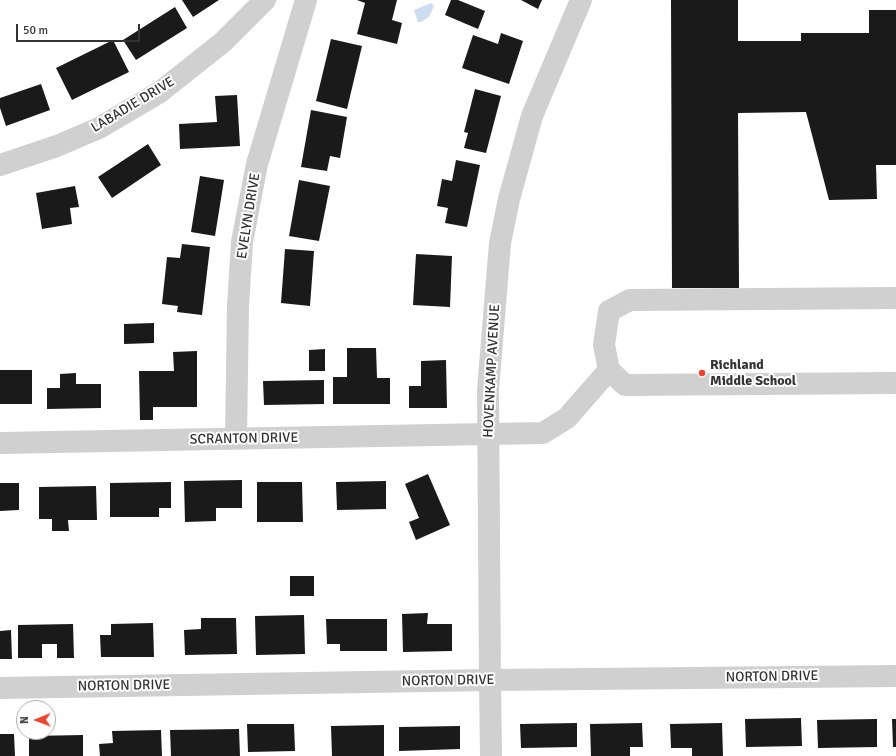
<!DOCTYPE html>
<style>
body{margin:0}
#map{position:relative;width:896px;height:756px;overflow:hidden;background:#fff;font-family:Signika,sans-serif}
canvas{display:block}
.north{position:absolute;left:16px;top:700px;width:40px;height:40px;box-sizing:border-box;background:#fff;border:1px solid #adadad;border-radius:50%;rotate:269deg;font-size:11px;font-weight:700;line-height:16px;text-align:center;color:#333}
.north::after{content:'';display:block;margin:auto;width:14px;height:18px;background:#ef4430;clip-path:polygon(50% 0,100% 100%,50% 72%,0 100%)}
.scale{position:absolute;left:16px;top:24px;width:124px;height:18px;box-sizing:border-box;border:2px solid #333;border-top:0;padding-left:5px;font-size:12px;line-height:14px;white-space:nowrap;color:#333;-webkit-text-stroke:3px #fff;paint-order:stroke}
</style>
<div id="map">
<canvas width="896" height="756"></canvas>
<div class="north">N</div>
<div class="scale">50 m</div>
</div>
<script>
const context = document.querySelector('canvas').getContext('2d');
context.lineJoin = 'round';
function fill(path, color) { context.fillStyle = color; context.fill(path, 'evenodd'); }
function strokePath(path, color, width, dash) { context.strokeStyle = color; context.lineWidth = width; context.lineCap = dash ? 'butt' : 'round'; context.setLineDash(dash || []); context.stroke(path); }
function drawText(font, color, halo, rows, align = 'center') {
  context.font = font + ' Signika,sans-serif'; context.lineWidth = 4; context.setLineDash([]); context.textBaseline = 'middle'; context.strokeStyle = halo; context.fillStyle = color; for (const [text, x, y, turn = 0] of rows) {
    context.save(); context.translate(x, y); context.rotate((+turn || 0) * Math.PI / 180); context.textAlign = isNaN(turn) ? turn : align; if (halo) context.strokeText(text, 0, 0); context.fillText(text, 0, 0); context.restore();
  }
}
fill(new Path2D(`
 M 431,3 L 434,6 L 429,17 L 421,22 L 418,22 L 414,10 Z`), '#cddcf0');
fill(new Path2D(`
 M 182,0 L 219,0 L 193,17 Z
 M 357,0 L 397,0 L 392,20 L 402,23 L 397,44 L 357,34 L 365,3 Z
 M 451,0 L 458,0 L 485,11 L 478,29 L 445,15 Z
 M 521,0 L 542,0 L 538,9 Z
 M 671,0 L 738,0 L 738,41 L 801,41 L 801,33 L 869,33 L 869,10 L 896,10 L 896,165 L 876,165 L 877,199 L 829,200 L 806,112 L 738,113 L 739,288 L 672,288 Z
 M 175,7 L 187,28 L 136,60 L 123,40 Z
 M 501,33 L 523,41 L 509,84 L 462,68 L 473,35 L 498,44 Z
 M 331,39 L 362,46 L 347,109 L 316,101 Z
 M 113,40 L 129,72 L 72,100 L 56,68 Z
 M 41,84 L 50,110 L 6,126 L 0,108 L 0,98 Z
 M 475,89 L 501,96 L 486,153 L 464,148 L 468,133 L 464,132 Z
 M 237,95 L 240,146 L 180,149 L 179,124 L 217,122 L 215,96 Z
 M 311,110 L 347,117 L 340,158 L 330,156 L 327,171 L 301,167 Z
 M 148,144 L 161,165 L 112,198 L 98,177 Z
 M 456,160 L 480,165 L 467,227 L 445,223 L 448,208 L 437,206 L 442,179 L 452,181 Z
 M 200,176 L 224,180 L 215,236 L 191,232 Z
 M 299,180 L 330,186 L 319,241 L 289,236 Z
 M 75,186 L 79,207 L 70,208 L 72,224 L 42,229 L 36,193 Z
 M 182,244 L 210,247 L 202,315 L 177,312 L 178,306 L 162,304 L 167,257 L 180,258 Z
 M 285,249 L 314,251 L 310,306 L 281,303 Z
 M 416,254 L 452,256 L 450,307 L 413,305 Z
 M 154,323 L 154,343 L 124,344 L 124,324 Z
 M 347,348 L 376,348 L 377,378 L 390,378 L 390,404 L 333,404 L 333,377 L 347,377 Z
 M 325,349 L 325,371 L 309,371 L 309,350 Z
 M 197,351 L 197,407 L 153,407 L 153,420 L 140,420 L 139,371 L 174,371 L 173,352 Z
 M 446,360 L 447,408 L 409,408 L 409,386 L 421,386 L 421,361 Z
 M 0,370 L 32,370 L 32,404 L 0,404 Z
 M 76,373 L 76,384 L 101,384 L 101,408 L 47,409 L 47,388 L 60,388 L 60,374 Z
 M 324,380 L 324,404 L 264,405 L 263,381 Z
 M 428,474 L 450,525 L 416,540 L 409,522 L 419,518 L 405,484 Z
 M 242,480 L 242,508 L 216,508 L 216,521 L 185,522 L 184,481 Z
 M 386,481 L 386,509 L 337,510 L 336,482 Z
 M 171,482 L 171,508 L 159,508 L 159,517 L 110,517 L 110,483 Z
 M 257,482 L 302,482 L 303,522 L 257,522 Z
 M 0,483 L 19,483 L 19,510 L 0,511 Z
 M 96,486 L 97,520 L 68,520 L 69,531 L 52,531 L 52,519 L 39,519 L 39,487 Z
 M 290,576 L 314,576 L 314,596 L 290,596 Z
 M 428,613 L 427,624 L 452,624 L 452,651 L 403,652 L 402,614 Z
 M 304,615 L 305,654 L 256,655 L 255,616 Z
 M 201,618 L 236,618 L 237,654 L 185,655 L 184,630 L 201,629 Z
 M 326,619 L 387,619 L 387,651 L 340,651 L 340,644 L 327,644 Z
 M 153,623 L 154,657 L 101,657 L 100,635 L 111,635 L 111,624 Z
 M 73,624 L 74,658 L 57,658 L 57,644 L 42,644 L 42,658 L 18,658 L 18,625 Z
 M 11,630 L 12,659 L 0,659 L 0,631 Z
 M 801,718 L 802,746 L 746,747 L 745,719 Z
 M 877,719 L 877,747 L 818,748 L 817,720 Z
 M 892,719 L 896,719 L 896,747 L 893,747 Z
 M 577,723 L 577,747 L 521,748 L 520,724 Z
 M 642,723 L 643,747 L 630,747 L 630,756 L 591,756 L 590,724 Z
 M 722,723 L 723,756 L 692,756 L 692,748 L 671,748 L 670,724 Z
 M 247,724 L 294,724 L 295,751 L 248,752 Z
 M 384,725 L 384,756 L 332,756 L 331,726 Z
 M 460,726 L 460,749 L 399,751 L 399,727 Z
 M 239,729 L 240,756 L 171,756 L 170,730 Z
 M 161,730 L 162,756 L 100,756 L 99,744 L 113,743 L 112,731 Z
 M 0,734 L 14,734 L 15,756 L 0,756 Z
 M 83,735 L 83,756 L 29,756 L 29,736 Z`), '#1a1a1a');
strokePath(new Path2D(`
 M 0,165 L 57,146 L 99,128 L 160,92 L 223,42 L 265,0
 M 896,298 L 630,300 L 609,311 L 604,345 L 609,370 L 625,385 L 896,383
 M 236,439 L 238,306 L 242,242 L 257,164 L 306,0
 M 0,443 L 543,433 L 567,418 L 609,370
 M 0,688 L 490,680 L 896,676
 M 491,756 L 490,680 L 488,390 L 500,243 L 509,199 L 532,116 L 581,0`), '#d0d0d0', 22);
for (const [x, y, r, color] of [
 [702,373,4,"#ef4430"]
]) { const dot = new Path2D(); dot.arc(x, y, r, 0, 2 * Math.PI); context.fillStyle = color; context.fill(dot); strokePath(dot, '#fff', 1.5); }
drawText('14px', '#333', '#fff', [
 ["LABADIE DRIVE",133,105,-31],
 ["EVELYN DRIVE",249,216,-81],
 ["HOVENKAMP AVENUE",492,371,-87],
 ["SCRANTON DRIVE",244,439,-1],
 ["NORTON DRIVE",772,677,-1],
 ["NORTON DRIVE",448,681,-1],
 ["NORTON DRIVE",124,686,-1]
]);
drawText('bold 14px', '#333', '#fff', [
 ["Richland",710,365],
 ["Middle School",710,381]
], 'left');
</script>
